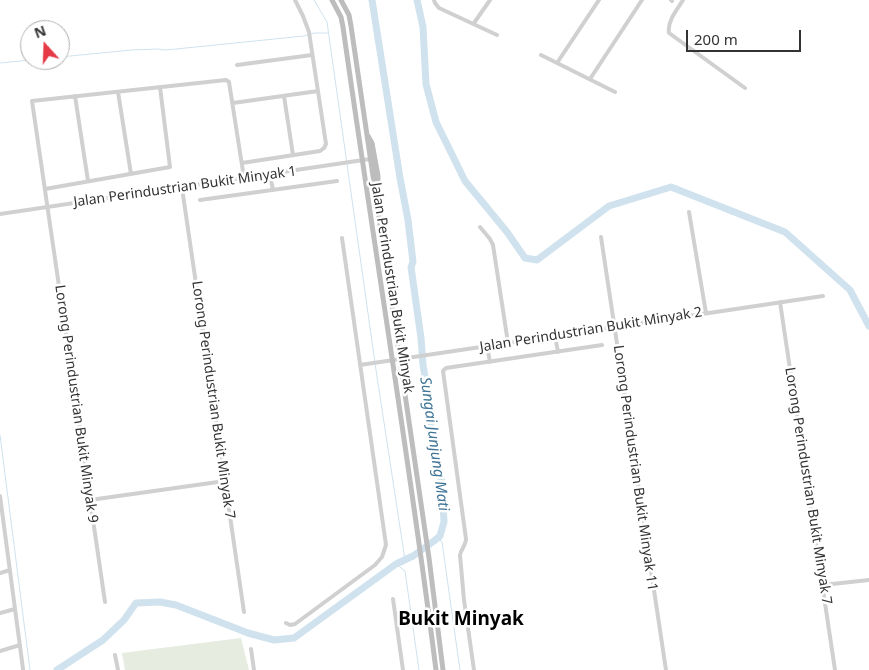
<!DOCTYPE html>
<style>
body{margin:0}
#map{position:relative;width:869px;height:670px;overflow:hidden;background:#fff;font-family:"Noto Sans",sans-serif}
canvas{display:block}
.north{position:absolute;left:20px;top:20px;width:50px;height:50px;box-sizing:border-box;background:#fff;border:1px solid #adadad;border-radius:50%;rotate:340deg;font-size:14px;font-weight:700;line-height:20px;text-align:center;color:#333}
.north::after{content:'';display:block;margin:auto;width:18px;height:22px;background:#e63946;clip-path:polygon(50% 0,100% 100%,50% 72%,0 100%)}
.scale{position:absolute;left:686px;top:30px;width:115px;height:22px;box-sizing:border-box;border:2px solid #333;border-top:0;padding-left:6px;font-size:15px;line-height:18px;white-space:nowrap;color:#333;-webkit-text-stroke:4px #fff;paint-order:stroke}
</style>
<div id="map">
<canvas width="869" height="670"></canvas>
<div class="north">N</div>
<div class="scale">200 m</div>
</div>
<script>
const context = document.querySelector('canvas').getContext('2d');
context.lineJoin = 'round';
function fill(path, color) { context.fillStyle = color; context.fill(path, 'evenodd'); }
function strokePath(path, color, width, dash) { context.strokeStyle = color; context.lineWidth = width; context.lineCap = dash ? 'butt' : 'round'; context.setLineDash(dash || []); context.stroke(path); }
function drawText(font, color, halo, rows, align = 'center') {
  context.font = font + ' "Noto Sans",sans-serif'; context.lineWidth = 5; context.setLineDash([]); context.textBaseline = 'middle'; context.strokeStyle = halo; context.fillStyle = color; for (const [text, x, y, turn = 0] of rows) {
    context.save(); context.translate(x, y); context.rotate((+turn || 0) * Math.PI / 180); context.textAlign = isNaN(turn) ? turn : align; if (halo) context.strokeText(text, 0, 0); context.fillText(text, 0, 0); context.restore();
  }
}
fill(new Path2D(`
 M 241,638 L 249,670 L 125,670 L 122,653 Z`), '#e6ecdf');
strokePath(new Path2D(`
 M 314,0 L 327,22 L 376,370 L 405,560
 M 60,57 L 132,50 L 158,49 L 166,50 L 304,36 L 314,33 L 328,33
 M 0,63 L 30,60
 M 0,435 L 30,670
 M 438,538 L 442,542 L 460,670
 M 396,564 L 405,571 L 419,670`), '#cfe2ee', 1);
strokePath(new Path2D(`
 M 417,0 L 423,27 L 426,84 L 436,122 L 465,181 L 507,232 L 525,258 L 537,260 L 609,206 L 671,187 L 785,232 L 850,290 L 869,326
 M 57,670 L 103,640 L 124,620 L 136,603 L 160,602 L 176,605 L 248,633 L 274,640 L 294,638 L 396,564 L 413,556 L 434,541 L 440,536 L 444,522 L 442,484 L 431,428 L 429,400 L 423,365 L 421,338 L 411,267 L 413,262 L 408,220 L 400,178 L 372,0`), '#cfe2ee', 7);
strokePath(new Path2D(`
 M 434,0 L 435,3 L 439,8 L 497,35
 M 671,0 L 672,1
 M 683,0 C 677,10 667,21 669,33 L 745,88
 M 474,23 L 490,0
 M 541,55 L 615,92
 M 557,63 L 599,0
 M 237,65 L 312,55
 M 590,79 L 642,0
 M 118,92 L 131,174
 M 75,96 L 88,181
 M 284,96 L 293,155
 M 233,103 L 318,91
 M 242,163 L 320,151 L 324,148 L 326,144 L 309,32 L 303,16 L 295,0
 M 270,175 L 273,190
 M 182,188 L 244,612
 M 45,189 L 170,167 L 160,87
 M 200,200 L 337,181
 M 689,212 L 706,313
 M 0,214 L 370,159
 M 480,227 L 490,239 L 493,245 L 508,343
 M 601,237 L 666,670
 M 780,302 L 835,670
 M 555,336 L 558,352
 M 487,346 L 490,362
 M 360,365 L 823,296
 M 0,496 L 23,669
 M 90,500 L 225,481
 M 0,573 L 10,570
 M 823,585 L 869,580
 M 393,599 L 403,670
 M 105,602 L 32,101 L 226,80 L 229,82 L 244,178
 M 0,613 L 15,609
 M 286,623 L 290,625 L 295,624 L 375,565 L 382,557 L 386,545 L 342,238
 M 251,649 L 254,670
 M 0,651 L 20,645
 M 115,655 L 118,670
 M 474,670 L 464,600 L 460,555 C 461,549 466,545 466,539 L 443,371 L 446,368 L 602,345`), '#d0d0d0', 4);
strokePath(new Path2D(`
 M 332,0 L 341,17 L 343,27 C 373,241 409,455 436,670
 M 341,0 L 349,15 L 351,26 L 429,558 L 443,670
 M 368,136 L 372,143 L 378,176 L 378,180 L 376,190`), '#bdbdbd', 5);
drawText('14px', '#333', '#fff', [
 ["Jalan Perindustrian Bukit Minyak 1",185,187,-8],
 ["Jalan Perindustrian Bukit Minyak",392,288,81],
 ["Jalan Perindustrian Bukit Minyak 2",591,330,-9],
 ["Lorong Perindustrian Bukit Minyak 7",213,400,82],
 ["Lorong Perindustrian Bukit Minyak 9",76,404,82],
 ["Lorong Perindustrian Bukit Minyak 11",635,468,82],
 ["Lorong Perindustrian Bukit Minyak 7",808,486,81]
]);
drawText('italic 15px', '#3f7597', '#fff', [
 ["Sungai Junjung Mati",434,444,82]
]);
drawText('bold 19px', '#000', '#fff', [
 ["Bukit Minyak",461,620]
]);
</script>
